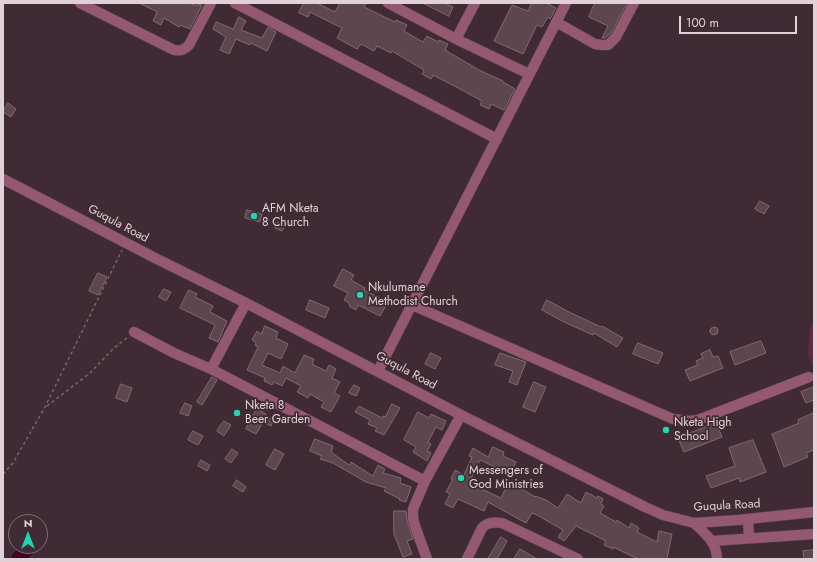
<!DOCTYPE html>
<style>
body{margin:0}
#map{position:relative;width:817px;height:562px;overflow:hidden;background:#402a33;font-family:Jost,sans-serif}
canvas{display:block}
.frame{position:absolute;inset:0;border:4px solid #e0d1d6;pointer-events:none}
.north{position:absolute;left:8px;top:514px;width:40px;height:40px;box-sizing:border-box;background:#402a33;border:1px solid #806d74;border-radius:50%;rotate:0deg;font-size:11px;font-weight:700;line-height:16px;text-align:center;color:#e0d1d6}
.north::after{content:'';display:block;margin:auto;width:14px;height:18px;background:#21d5b0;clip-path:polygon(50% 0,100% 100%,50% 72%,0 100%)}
.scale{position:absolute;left:679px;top:16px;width:118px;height:18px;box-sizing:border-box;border:2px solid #e0d1d6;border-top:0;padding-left:5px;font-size:12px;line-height:14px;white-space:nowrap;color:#e0d1d6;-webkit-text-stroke:3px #402a33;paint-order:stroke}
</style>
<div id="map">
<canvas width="817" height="562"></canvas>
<div class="frame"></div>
<div class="north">N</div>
<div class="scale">100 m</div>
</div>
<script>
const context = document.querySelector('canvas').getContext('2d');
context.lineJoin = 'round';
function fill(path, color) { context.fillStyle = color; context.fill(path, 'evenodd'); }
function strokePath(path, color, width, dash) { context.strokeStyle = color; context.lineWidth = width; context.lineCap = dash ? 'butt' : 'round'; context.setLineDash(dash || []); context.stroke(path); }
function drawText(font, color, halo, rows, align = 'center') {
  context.font = font + ' Jost,sans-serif'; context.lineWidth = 3.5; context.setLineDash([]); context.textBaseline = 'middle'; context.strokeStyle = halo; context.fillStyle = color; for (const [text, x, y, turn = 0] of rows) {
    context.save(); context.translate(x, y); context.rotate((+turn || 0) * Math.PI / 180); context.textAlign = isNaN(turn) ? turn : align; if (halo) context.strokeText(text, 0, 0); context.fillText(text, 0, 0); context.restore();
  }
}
fill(new Path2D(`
 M 814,320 L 814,367 L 808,356 L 810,328 Z`), '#652944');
strokePath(new Path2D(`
 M 18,559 L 30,546`), '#3f0022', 14);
const building = new Path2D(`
 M 139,3 L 190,3 L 197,6 L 198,4 L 202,5 L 190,29 L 180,25 L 179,27 L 164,18 L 161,25 L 153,21 L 157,12 Z
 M 304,3 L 317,3 L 335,12 L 340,3 L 366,3 L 364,7 L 395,22 L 396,20 L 407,25 L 404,31 L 423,42 L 427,36 L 438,42 L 439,40 L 448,44 L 445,50 L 479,70 L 503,81 L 503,82 L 515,89 L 504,110 L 491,104 L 489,109 L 480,105 L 482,101 L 460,89 L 433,75 L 431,79 L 422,74 L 424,70 L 392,51 L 391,53 L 377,46 L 374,51 L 361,44 L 357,49 L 337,38 L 342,28 L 310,12 L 308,17 L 299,13 Z
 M 423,3 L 445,3 L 453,7 L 449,16 Z
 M 532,3 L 546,3 L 556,8 L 550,19 L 548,17 L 542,27 L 537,25 L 523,54 L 494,41 L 512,5 L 528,11 Z
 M 595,3 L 627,3 L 611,33 L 605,38 L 602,38 L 608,26 L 589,17 Z
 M 239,17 L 246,21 L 241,30 L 262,38 L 268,27 L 276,32 L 267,51 L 251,43 L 250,45 L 236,39 L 229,54 L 220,50 L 226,37 L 213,29 L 216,22 L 233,29 Z
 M 8,103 L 16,109 L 11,117 L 3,112 Z
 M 760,201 L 769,206 L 764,214 L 755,209 Z
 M 247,210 L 262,214 L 260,222 L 245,218 Z
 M 278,222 L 285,226 L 282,231 L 275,228 Z
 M 343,269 L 354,275 L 351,280 L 365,288 L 364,290 L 388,302 L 380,316 L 358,305 L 356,310 L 349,306 L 350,304 L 344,300 L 348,293 L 334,286 Z
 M 98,273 L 107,277 L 98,295 L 89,291 Z
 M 164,289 L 171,292 L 166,301 L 159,297 Z
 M 189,290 L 197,294 L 195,297 L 213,306 L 210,312 L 227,321 L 218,342 L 209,338 L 215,325 L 180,308 Z
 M 310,300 L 329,308 L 325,318 L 306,310 Z
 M 547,300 L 569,312 L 601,327 L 602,326 L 623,338 L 617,347 L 594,333 L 593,335 L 564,322 L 542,310 Z
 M 265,326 L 278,332 L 276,338 L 288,344 L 281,359 L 268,353 L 262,365 L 280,373 L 283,366 L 295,373 L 304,355 L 314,359 L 312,364 L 326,371 L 329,365 L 336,369 L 332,378 L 340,382 L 334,393 L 340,396 L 331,412 L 321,407 L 324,402 L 310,394 L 308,398 L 297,392 L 301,386 L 286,378 L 282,386 L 274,382 L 272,385 L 264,381 L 265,378 L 247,370 L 258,347 L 255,345 L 256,343 L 252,340 L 257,331 L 261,334 Z
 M710 331a4 4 0 1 1 8 0a4 4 0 1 1-8 0Z
 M 761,341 L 766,353 L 735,365 L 730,352 Z
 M 638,343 L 663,353 L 658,364 L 633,354 Z
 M 710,350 L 713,357 L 718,356 L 723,368 L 690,381 L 685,370 L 698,365 L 696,361 L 703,358 L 701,354 Z
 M 431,353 L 441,358 L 435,369 L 425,364 Z
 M 500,353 L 526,362 L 517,385 L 509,382 L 513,371 L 495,365 Z
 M 212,377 L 217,380 L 202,405 L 197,402 Z
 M 534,382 L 546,387 L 535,412 L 523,407 Z
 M 121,384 L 132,388 L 127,402 L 116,398 Z
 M 354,385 L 360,388 L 356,396 L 349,393 Z
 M 814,387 L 814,400 L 806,403 L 801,392 Z
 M 185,403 L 192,406 L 188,416 L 180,413 Z
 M 392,404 L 400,408 L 384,435 L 375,431 L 377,428 L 368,424 L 370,420 L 355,412 L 359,406 L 382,418 L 383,416 L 385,417 Z
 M 257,409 L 266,414 L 265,416 L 274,420 L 271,426 L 263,422 L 256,434 L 246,429 Z
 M 418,412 L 429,418 L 431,414 L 446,421 L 442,430 L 436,427 L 428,442 L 431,444 L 427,451 L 431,453 L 427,461 L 413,452 L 416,447 L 404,440 Z
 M 814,413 L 814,450 L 806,453 L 808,457 L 784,467 L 772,434 L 799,423 L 798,420 Z
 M 224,421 L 231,425 L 224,436 L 217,431 Z
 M 716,423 L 722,437 L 684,452 L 678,438 Z
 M 193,431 L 203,436 L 198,445 L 188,440 Z
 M 315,439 L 333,446 L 331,452 L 349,465 L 351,462 L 373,476 L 378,465 L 385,469 L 383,473 L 401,478 L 400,483 L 411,487 L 406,502 L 399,500 L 400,499 L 384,491 L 386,488 L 366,482 L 333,463 L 320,459 L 322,456 L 310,451 Z
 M 753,440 L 766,472 L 740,482 L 739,478 L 711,488 L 706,476 L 735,466 L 729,448 Z
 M 493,447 L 504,452 L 503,456 L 516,462 L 510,474 L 480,460 L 469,483 L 501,498 L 508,483 L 517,486 L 535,497 L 536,496 L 548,501 L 558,508 L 567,494 L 581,503 L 586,492 L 597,498 L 598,496 L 603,499 L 601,504 L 604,506 L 600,513 L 616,522 L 617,520 L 629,528 L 631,523 L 639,528 L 637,532 L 657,542 L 659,531 L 672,534 L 667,559 L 638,559 L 613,547 L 613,549 L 604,545 L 606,541 L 576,526 L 564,541 L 558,537 L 563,530 L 535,514 L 532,513 L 526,523 L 488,502 L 484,511 L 458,499 L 453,508 L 445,504 L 450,494 L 446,492 L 453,479 L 451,479 L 455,470 L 464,475 L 472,457 L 469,456 L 473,448 L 488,457 Z
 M 232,449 L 238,453 L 231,463 L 225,459 Z
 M 275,449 L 284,454 L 275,470 L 266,465 Z
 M 201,460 L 210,465 L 207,471 L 198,466 Z
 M 237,480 L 246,487 L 243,492 L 233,486 Z
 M 394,511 L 406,511 L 407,520 L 413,539 L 407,541 L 412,554 L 403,557 L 394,534 Z
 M 501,537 L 507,541 L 497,559 L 488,559 Z
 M 520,549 L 537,559 L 514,559 Z
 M 814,550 L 814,559 L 804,559 L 803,551 Z`);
fill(building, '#5e464f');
strokePath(building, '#826872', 1);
const minor = new Path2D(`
 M 80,3 L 174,50 C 181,51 184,50 189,45 L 211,3
 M 235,3 L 497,139
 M 388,3 L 456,39 L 529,74
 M 556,22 L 595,44 L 602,45 L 608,45 L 616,37 L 634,3
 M 456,39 L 475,3
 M 3,179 L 155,258 L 246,303 L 461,415 L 645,507 L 663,515 L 694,523 L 738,520 L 814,512
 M 246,303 L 211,369 L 425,481
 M 412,305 L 673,419 L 690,421 L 698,420 L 809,377
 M 134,332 L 174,353 L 211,369
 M 378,371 L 566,3
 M 748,519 L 749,538
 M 694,523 C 705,533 717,543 717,559
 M 712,541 L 814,534
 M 427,559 L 415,526 L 413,518 L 413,509 L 425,481 L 461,415
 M 467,559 L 482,528 C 487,522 494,522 502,523 L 578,559`);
strokePath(minor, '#5d4850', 11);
strokePath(new Path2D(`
 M 47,406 L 90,373 L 114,348 L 128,337
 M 3,474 L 13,463 L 45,407 L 122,250`), '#79666d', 1.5, [3, 3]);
strokePath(minor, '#945871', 10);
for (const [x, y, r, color] of [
 [254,216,4,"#21d5b0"],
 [360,295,4,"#21d5b0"],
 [237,413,4,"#21d5b0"],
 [666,430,4,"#21d5b0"],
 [461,478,4,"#21d5b0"]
]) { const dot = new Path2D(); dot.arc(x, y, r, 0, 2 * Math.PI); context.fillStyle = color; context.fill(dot); strokePath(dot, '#402a33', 1.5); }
drawText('12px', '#e0d1d6', '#402a33', [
 ["AFM Nketa",262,209],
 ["8 Church",262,223],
 ["Nkulumane",368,288],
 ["Methodist Church",368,302],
 ["Nketa 8",245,406],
 ["Beer Garden",245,420],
 ["Nketa High",674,423],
 ["School",674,437],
 ["Messengers of",469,471],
 ["God Ministries",469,485]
], 'left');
drawText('12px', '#e0d1d6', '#402a33', [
 ["Guqula Road",118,224,28],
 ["Guqula Road",406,371,28],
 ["Guqula Road",727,506,-3]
]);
</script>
